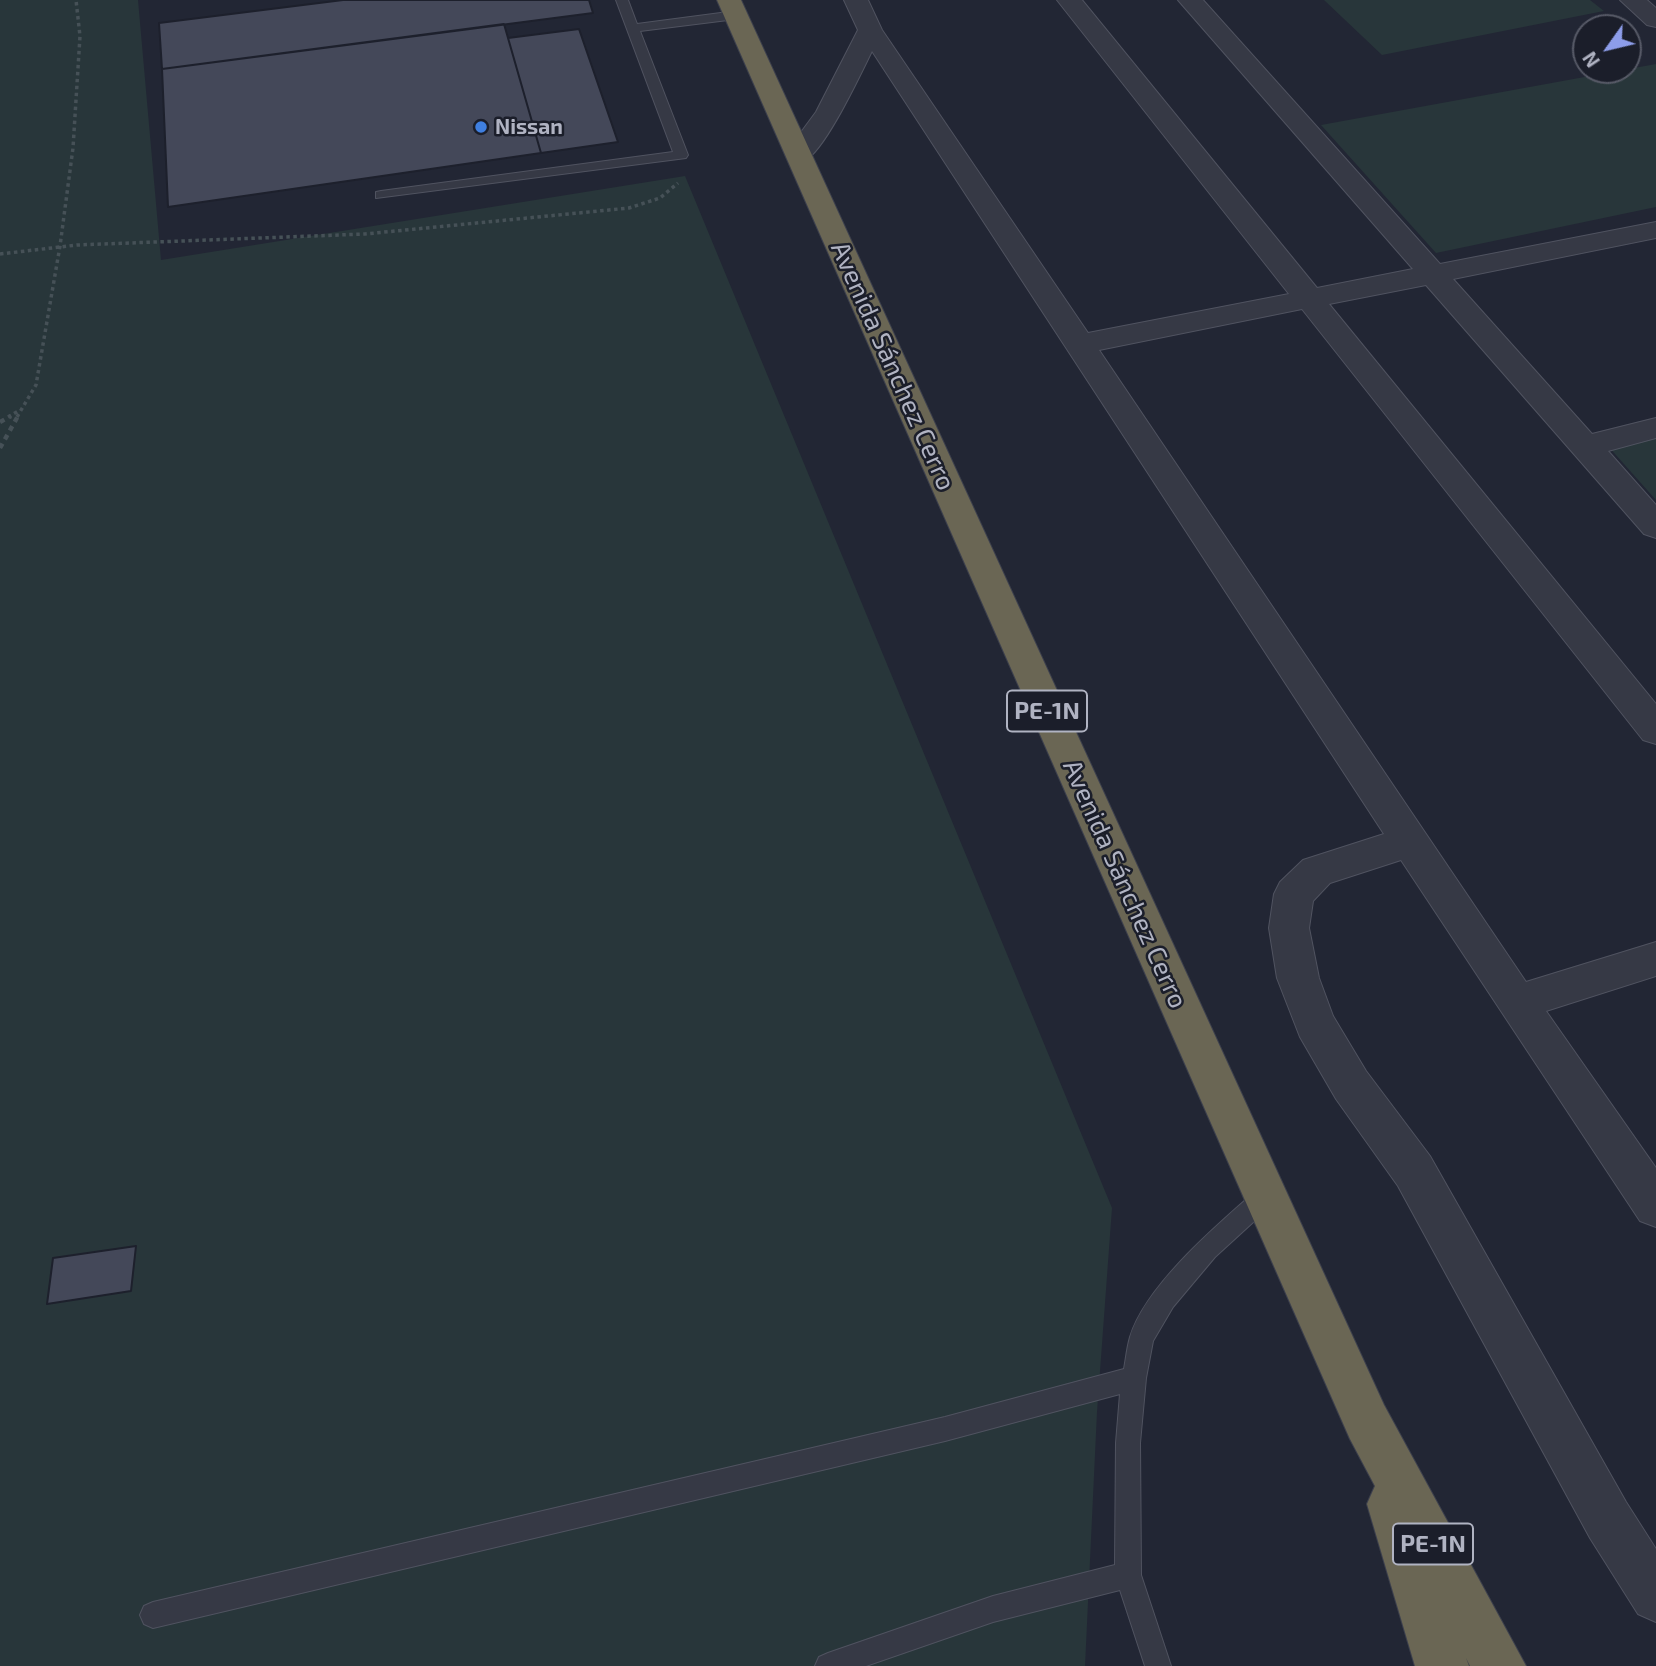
<!DOCTYPE html>
<meta charset="utf-8">
<style>
body{margin:0}
#map{position:relative;width:1656px;height:1666px;overflow:hidden;background:#222634;font-family:"Exo 2",sans-serif}
canvas{display:block}
.north{position:absolute;left:1572px;top:14px;width:70px;height:70px;box-sizing:border-box;background:#1b1e2a;border:2px solid #575a67;border-radius:50%;rotate:236deg;font-size:19px;font-weight:700;line-height:28px;text-align:center;color:#b0b3c2}
.north::after{content:'';display:block;margin:auto;width:24px;height:32px;background:#8d9dea;clip-path:polygon(50% 0,100% 100%,50% 72%,0 100%)}
</style>
<div id="map">
<canvas width="1656" height="1666"></canvas>
<div class="north">N</div>
</div>
<script>
const context = document.querySelector('canvas').getContext('2d');
context.lineJoin = 'round';
function fill(path, color) { context.fillStyle = color; context.fill(path, 'evenodd'); }
function strokePath(path, color, width, dash) { context.strokeStyle = color; context.lineWidth = width; context.lineCap = dash ? 'butt' : 'round'; context.setLineDash(dash || []); context.stroke(path); }
function drawText(font, color, halo, rows, align = 'center') {
  context.font = font + ' "Exo 2",sans-serif'; context.lineWidth = 5; context.setLineDash([]); context.textBaseline = 'middle'; context.strokeStyle = halo; context.fillStyle = color; for (const [text, x, y, turn = 0] of rows) {
    context.save(); context.translate(x, y); context.rotate((+turn || 0) * Math.PI / 180); context.textAlign = isNaN(turn) ? turn : align; if (halo) context.strokeText(text, 0, 0); context.fillText(text, 0, 0); context.restore();
  }
}
fill(new Path2D(`
 M 0,0 L 138,0 L 161,260 L 685,176 L 1112,1208 L 1097,1412 L 1085,1666 L 0,1666 Z
 M 1324,0 L 1590,0 L 1604,11 L 1382,55 Z
 M 1656,64 L 1656,207 L 1436,253 L 1321,125 Z
 M 1656,434 L 1656,500 L 1607,445 Z`), '#28363a');
const building = new Path2D(`
 M 343,0 L 589,0 L 593,13 L 162,69 L 159,23 Z
 M 504,24 L 541,153 L 168,207 L 162,69 Z
 M 579,29 L 618,142 L 541,153 L 508,38 Z
 M 136,1246 L 131,1291 L 47,1304 L 53,1258 Z`);
fill(building, '#444859');
strokePath(building, '#1d202c', 2);
const lane = new Path2D(`
 M 616,0 L 628,0 L 637,24 L 736,11 L 742,15 L 736,19 L 640,31 L 688,155 L 686,158 L 376,198 L 376,192 L 381,191 L 673,152 Z
 M 1265,1186 L 1273,1190 L 1276,1197 L 1273,1204 L 1215,1257 L 1173,1307 L 1153,1341 L 1146,1378 L 1140,1443 L 1141,1575 L 1171,1666 L 1145,1666 L 1120,1590 L 993,1622 L 866,1666 L 815,1666 L 819,1657 L 828,1653 L 993,1596 L 1115,1565 L 1116,1443 L 1120,1394 L 945,1441 L 153,1628 L 144,1624 L 140,1615 L 144,1606 L 153,1602 L 945,1417 L 1124,1369 C 1126,1358 1127,1347 1130,1337 C 1146,1285 1217,1225 1257,1190 Z`);
const street = new Path2D(`
 M 844,0 L 868,0 L 882,30 L 1088,333 L 1289,294 L 1057,0 L 1082,0 L 1317,288 L 1413,269 L 1178,0 L 1203,0 L 1440,264 L 1656,222 L 1656,238 L 1453,279 L 1592,434 L 1656,418 L 1656,438 L 1608,451 L 1656,505 L 1656,538 L 1644,534 L 1426,285 L 1329,304 L 1656,704 L 1656,744 L 1643,740 L 1302,309 L 1099,350 L 1526,982 L 1656,942 L 1656,976 L 1546,1011 L 1656,1168 L 1656,1227 L 1640,1221 L 1401,860 L 1330,883 L 1313,901 L 1309,928 L 1319,978 L 1333,1016 L 1366,1071 L 1430,1156 L 1626,1502 L 1656,1549 L 1656,1622 L 1638,1614 L 1590,1538 L 1398,1186 L 1336,1099 L 1300,1037 L 1277,978 L 1269,928 L 1274,894 L 1280,882 L 1303,860 L 1384,834 L 872,51 C 861,73 825,151 805,160 C 799,163 794,161 789,160 L 785,154 L 816,112 L 858,30 Z
 M 1620,0 L 1647,0 L 1656,8 L 1656,27 L 1647,25 Z`);
const highway = new Path2D(`
 M 717,0 L 741,0 L 1384,1405 L 1526,1666 L 1470,1666 L 1466,1658 L 1469,1666 L 1415,1666 L 1367,1504 L 1375,1486 L 1350,1439 Z`);
strokePath(lane, '#505360', 2);
strokePath(street, '#505360', 2);
strokePath(highway, '#3d404d', 2);
strokePath(new Path2D(`
 M 0,254 L 77,245 L 365,234 L 629,208 L 660,198 L 678,183
 M 8,417 L 20,410
 M 17,417 L 36,385 L 60,246 L 73,148 L 80,36 L 76,0`), '#465157', 3.5, [3.5, 3.5]);
strokePath(new Path2D(`
 M 0,422 L 11,416
 M 0,448 L 18,416`), '#465157', 4.5, [5, 5]);
fill(lane, '#363945');
fill(street, '#363945');
fill(highway, '#6a6654');
for (const [x, y, r, color] of [
 [481,127,7,"#3f7fe0"]
]) { const dot = new Path2D(); dot.arc(x, y, r, 0, 2 * Math.PI); context.fillStyle = color; context.fill(dot); strokePath(dot, '#1b1e2a', 2.5); }
drawText('bold 21px', '#b0b3c2', '#1b1e2a', [
 ["Nissan",495,127]
], 'left');
for (const [x, y, w] of [
 [1047,711,80],
 [1433,1544,80]
]) { const box = new Path2D(); box.roundRect(x - w / 2, y - 20.5, w, 41, 5); context.fillStyle = '#1b1e2a'; context.fill(box); strokePath(box, '#b0b3c2', 2); }
drawText('bold 24px', '#b0b3c2', null, [
 ["PE-1N",1047,711],
 ["PE-1N",1433,1544]
]);
drawText('26px', '#b0b3c2', '#1b1e2a', [
 ["Avenida Sánchez Cerro",893,366,66],
 ["Avenida Sánchez Cerro",1125,884,66]
]);
</script>
